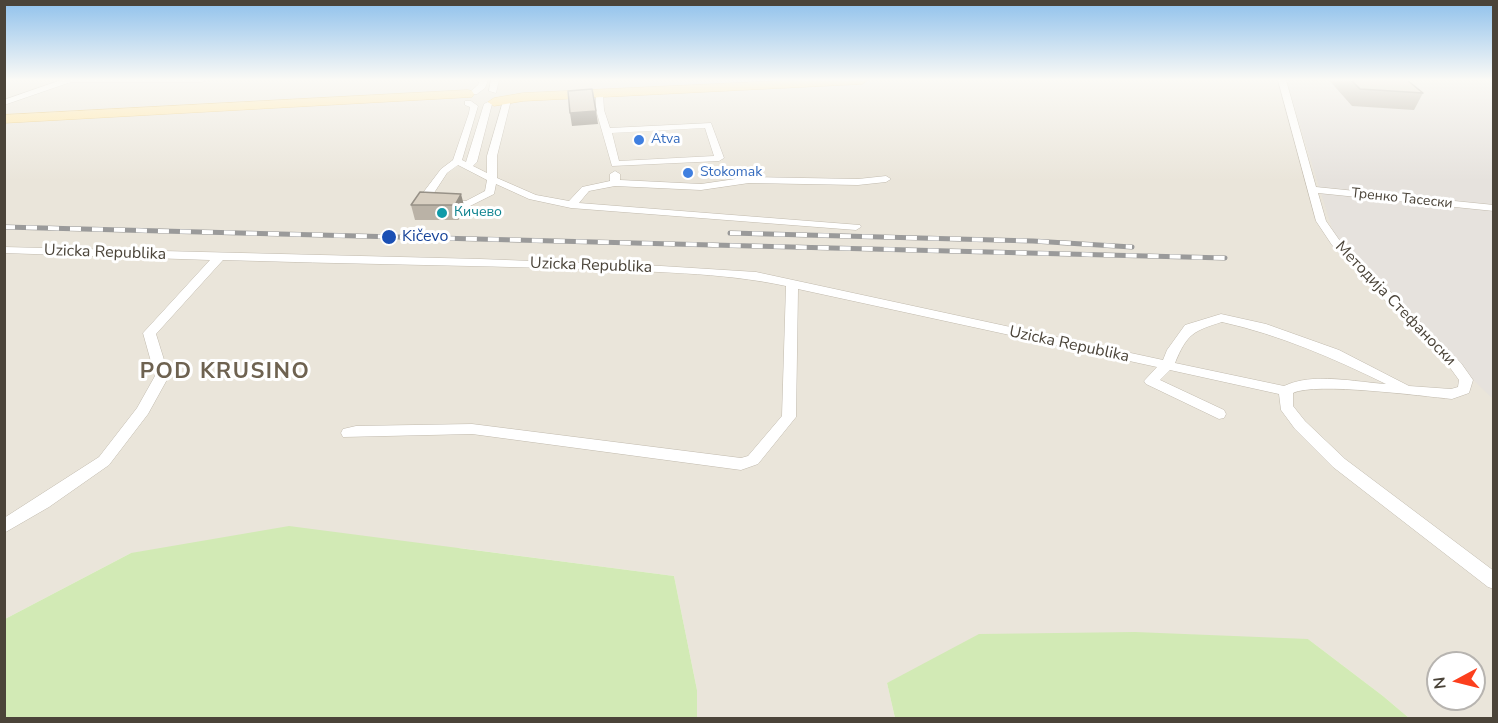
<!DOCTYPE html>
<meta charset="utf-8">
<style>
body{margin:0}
#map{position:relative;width:1498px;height:723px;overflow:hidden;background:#f6f3ec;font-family:"Nunito Sans",sans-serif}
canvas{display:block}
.frame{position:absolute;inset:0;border:6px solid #4b4439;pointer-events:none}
.north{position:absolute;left:1426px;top:651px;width:60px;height:60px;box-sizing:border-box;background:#fff;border:2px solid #b7b4b0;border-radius:50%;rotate:263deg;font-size:16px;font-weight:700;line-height:24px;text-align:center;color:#4b4439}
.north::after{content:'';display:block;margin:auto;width:21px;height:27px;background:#fc3f1d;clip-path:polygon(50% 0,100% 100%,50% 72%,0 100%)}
</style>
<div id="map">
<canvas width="1498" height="723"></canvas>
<div class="frame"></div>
<div class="north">N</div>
</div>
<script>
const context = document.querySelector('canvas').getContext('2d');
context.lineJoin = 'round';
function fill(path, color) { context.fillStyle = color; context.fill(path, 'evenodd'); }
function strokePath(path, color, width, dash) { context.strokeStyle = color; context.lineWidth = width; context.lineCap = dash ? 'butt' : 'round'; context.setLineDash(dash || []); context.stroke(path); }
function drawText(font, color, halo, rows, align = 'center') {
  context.font = font + ' "Nunito Sans",sans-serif'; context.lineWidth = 6; context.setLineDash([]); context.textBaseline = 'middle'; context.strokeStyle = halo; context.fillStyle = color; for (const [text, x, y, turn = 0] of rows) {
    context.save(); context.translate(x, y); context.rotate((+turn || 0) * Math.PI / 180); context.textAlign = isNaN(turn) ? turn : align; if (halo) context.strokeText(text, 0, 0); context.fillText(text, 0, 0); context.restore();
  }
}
fill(new Path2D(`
 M 5,80 L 1493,80 L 1493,718 L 1409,718 L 1383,696 L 1308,639 L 887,683 L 895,718 L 697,718 L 697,690 L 674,576 L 459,548 L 131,553 L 5,619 ZM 1438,663 L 1474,663 L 1474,699 L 1438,699 Z`), '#eae5da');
fill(new Path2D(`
 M 1286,80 L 1493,80 L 1493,399 L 1352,260 L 1333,232 Z`), '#e6e2dd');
fill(new Path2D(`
 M 289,526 L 674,576 L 697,690 L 697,718 L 5,718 L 5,619 L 131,553 Z
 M 1135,632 L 1308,639 L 1383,696 L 1409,718 L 895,718 L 887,683 L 979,634 Z`), '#d2eab5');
const street = new Path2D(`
 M 61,80 L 206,80 L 202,82 L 71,82 L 4,105 L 4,100 Z
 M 480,80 L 488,80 L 485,88 L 477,94 L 471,94 L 470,92 L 478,85 Z
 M 491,80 L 499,80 L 496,93 L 489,91 Z
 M 1278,80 L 1286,80 L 1316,187 L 1494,205 L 1494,211 L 1318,193 L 1326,221 L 1340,241 L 1461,363 L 1473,380 L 1469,393 L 1452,399 C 1421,396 1316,382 1293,393 L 1293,406 L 1305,421 L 1345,459 L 1494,571 L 1494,589 L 1488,587 L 1333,467 L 1295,429 L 1281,410 L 1279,394 L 1170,370 L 1160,380 L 1224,410 L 1226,414 L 1224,418 L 1219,419 L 1146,384 L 1144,381 L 1157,367 L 798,289 L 796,417 L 758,464 L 741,470 L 472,434 L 343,437 L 341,433 L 343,429 L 356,426 L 472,424 L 741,458 L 748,456 L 782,416 L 786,286 C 720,272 650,272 582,269 C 462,265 342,264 223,260 L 156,334 L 169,376 L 148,414 L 109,465 L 49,507 L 4,533 L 4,518 L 99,457 L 137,408 L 155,376 L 143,333 L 210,260 L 4,253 L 4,247 L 480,259 L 661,266 L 756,272 L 1163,360 L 1167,350 L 1185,325 L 1221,314 L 1266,324 L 1339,350 L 1409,386 L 1451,389 L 1458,387 L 1459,380 L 1451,369 L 1332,245 L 1316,221 ZM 1222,322 C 1280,335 1333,358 1386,384 C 1355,382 1313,372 1284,386 L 1175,363 C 1187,334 1193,331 1222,322 Z
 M 596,92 L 603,94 L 604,110 L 610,128 L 711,123 L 724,158 L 719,161 L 612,166 L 596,110 ZM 705,128 L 714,156 L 619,161 L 612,133 Z
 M 504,98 L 511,100 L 497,156 L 497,178 L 536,195 L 569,201 L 582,187 L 610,181 L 610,174 L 615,171 L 620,174 L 620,180 L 701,184 L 749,177 L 858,179 L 886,176 L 891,179 L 886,182 L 858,185 L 749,183 L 701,190 L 615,186 L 589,191 L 579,203 L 860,225 L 861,227 L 856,230 L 571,208 L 529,199 L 496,184 L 494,194 L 468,207 L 422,204 L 419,198 L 441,169 L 453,160 L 469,113 L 470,107 L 465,105 L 465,101 L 471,101 L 478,106 L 462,160 L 466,162 L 484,104 L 488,102 L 492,104 L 477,162 L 473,166 L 487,173 L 487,156 ZM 458,165 L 487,180 L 485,191 L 466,201 L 430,199 L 447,173 Z`);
const primary = new Path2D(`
 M 799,80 L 868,80 L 862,84 L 523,101 L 494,106 L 488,102 L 494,98 L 523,93 Z
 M 468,90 L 472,91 L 474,94 L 472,97 L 4,123 L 4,115 Z`);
strokePath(street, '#c2bbae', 1);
strokePath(primary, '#e6c16a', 1);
fill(street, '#fff');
fill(primary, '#ffe39c');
const rail = new Path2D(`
 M 4,227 L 1225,258
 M 730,233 L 1033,241 L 1132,247`);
strokePath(rail, '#9a9a9a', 5);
strokePath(rail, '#fff', 4, [11]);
fill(new Path2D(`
 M 1329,80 L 1407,80 L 1423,93 L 1414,110 L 1352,106 Z
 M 420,192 L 465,209 L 458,220 L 415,220 L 411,205 Z`), '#bab2a6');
fill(new Path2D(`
 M 596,111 L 598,124 L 572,126 L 570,113 Z
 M 461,194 L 465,209 L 458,220 L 455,205 Z`), '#979187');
const building = new Path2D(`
 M 1351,80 L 1407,80 L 1423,93 L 1360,89 Z
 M 592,89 L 596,111 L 570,113 L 568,91 Z
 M 420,192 L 461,194 L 455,205 L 411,205 Z`);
fill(building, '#d8cfc1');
strokePath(building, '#979187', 1.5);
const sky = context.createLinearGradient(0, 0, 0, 181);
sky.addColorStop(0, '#8fc1ec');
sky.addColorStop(0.44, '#fbfaf6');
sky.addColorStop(1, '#fbfaf600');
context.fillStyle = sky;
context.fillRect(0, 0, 1498, 181);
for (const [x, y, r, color] of [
 [639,140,6,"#3f7fe0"],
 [688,173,6,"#3f7fe0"],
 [442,213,6,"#0f9aa8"],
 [389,237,8,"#1a4fb4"]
]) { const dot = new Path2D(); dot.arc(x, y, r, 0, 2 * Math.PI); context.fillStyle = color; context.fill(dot); strokePath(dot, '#fff', 2); }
drawText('14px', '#366cbe', '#fff', [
 ["Atva",651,140],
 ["Stokomak",700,173]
], 'left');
drawText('14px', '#4b4439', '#fff', [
 ["Тренко Тасески",1402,199,6]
]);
drawText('14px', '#0d838f', '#fff', [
 ["Кичево",454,213]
], 'left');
drawText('16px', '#164399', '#fff', [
 ["Kičevo",402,237]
], 'left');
drawText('16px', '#4b4439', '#fff', [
 ["Uzicka Republika",105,253,2],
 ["Uzicka Republika",591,266,2],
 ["Методија Стефаноски",1395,304,46],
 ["Uzicka Republika",1069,345,12]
]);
context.letterSpacing = '1.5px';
drawText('bold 22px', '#6e6250', '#fff', [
 ["POD KRUSINO",225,373]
]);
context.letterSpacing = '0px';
</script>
